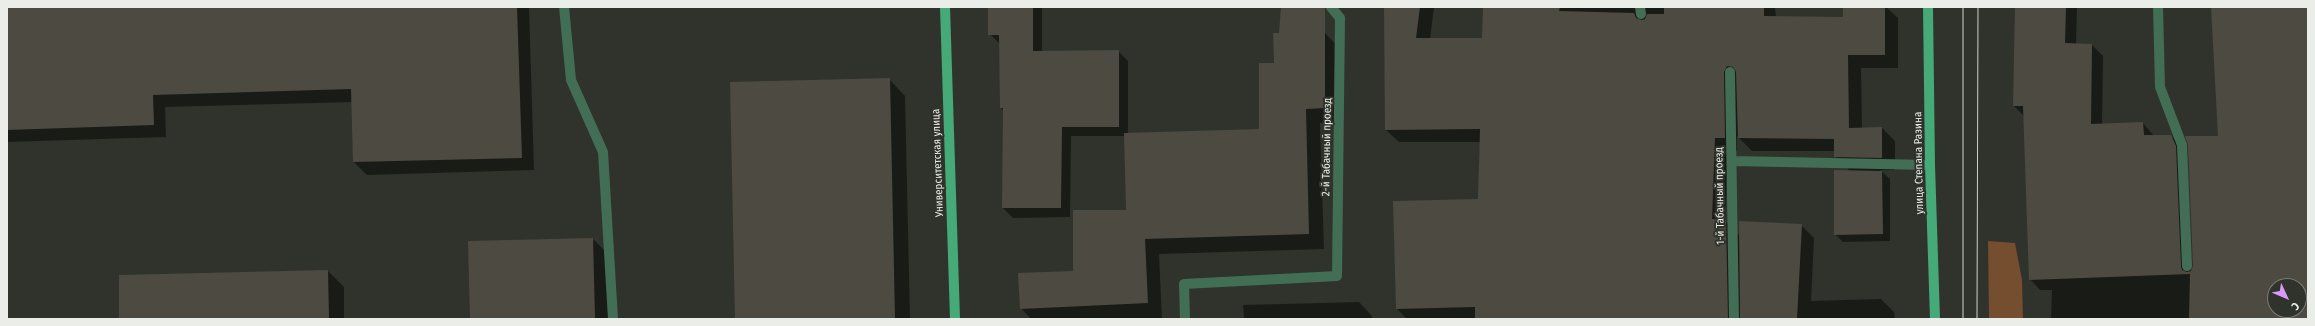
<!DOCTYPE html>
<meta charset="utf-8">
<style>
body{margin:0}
#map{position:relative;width:2315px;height:326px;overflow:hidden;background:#30332b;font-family:"Fira Sans Condensed",sans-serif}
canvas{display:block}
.frame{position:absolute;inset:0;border:8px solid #ebede8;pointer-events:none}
.north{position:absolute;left:2267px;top:278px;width:40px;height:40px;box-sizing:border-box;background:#30332b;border:1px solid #7b7d77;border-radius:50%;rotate:134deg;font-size:11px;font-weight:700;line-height:16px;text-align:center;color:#ebede8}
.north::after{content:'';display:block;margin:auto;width:14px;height:18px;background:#d99af7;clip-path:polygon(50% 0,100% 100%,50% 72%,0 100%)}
</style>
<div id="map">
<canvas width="2315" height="326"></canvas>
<div class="frame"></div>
<div class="north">С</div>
</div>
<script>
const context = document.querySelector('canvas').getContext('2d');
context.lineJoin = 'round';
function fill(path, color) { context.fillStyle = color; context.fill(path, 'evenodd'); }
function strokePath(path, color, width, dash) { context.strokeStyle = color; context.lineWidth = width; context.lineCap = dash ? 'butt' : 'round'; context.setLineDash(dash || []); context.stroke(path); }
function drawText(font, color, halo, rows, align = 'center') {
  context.font = font + ' "Fira Sans Condensed",sans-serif'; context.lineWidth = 4; context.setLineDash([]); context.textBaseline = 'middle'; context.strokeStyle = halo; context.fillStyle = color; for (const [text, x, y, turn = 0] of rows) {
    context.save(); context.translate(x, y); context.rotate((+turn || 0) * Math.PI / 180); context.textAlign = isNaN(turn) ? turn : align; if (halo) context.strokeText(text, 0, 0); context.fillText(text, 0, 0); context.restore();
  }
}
fill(new Path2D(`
 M 1988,241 L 2015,243 L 2022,280 L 2023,319 L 1989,319 Z`), '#754d2f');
fill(new Path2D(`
 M 7,7 L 529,7 L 534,170 L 367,175 L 354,162 L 353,102 L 165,107 L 166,137 L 7,142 Z
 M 989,7 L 1042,7 L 1042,52 L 1118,51 L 1128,61 L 1128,134 L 1260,130 L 1275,64 L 1325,33 L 1339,48 L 1340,123 L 1320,123 L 1324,249 L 1159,254 L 1162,319 L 1031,319 L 1021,308 L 1074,272 L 1127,211 L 1125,136 L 1071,136 L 1070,217 L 1013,218 L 1003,208 L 1004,111 L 1001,108 L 1000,44 L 990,34 Z
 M 1385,7 L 1434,7 L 1430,39 L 1483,39 L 1484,7 L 1775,7 L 1776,17 L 1844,18 L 1844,7 L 1886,7 L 1898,18 L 1898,68 L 1861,68 L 1862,129 L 1882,128 L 1895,141 L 1895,170 L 1880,170 L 1890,179 L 1890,241 L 1843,242 L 1835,234 L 1850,171 L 1835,156 L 1835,151 L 1752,151 L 1737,136 L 1737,151 L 1728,150 L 1725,221 L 1740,236 L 1801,225 L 1814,238 L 1811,301 L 1881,299 L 1894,312 L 1895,319 L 1407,319 L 1397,309 L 1394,202 L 1479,200 L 1480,142 L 1399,142 L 1386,130 Z
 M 2016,7 L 2077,7 L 2076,44 L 2092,45 L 2103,56 L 2102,125 L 2143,123 L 2154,136 L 2171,136 L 2182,147 L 2186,158 L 2191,272 L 2194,266 L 2219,137 L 2212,7 L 2308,7 L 2308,319 L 2051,319 L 2052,290 L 2040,290 L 2030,279 L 2024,116 L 2014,106 ZM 2275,286 L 2299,286 L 2299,310 L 2275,310 Z
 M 889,79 L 905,96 L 910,319 L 736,319 Z
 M 593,239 L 609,255 L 610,319 L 471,319 Z
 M 328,271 L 344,287 L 344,319 L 120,319 Z
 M 1359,302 L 1372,316 L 1372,319 L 1244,319 L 1243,305 Z`), '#0007');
fill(new Path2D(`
 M 7,7 L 517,7 L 522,158 L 353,162 L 351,89 L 153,95 L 154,125 L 7,130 Z
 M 988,7 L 1033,7 L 1033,51 L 1119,50 L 1119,127 L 1062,127 L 1061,208 L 1002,208 L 1003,108 L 1000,108 L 999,35 L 988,35 Z
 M 1281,7 L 1325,7 L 1325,108 L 1306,109 L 1309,234 L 1145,239 L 1148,303 L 1020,309 L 1018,273 L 1073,271 L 1073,210 L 1126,210 L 1124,133 L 1259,129 L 1259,63 L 1274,63 L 1273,33 L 1279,33 Z
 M 1384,7 L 1420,7 L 1416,38 L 1482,38 L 1483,7 L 1560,7 L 1559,11 L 1634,13 L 1636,18 L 1642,20 L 1645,19 L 1647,14 L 1664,14 L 1664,7 L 1764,7 L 1764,16 L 1843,17 L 1843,7 L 1885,7 L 1885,55 L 1848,55 L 1849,128 L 1882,127 L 1882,158 L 1834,157 L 1834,139 L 1738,138 L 1736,72 L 1733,67 L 1727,66 L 1724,72 L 1725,138 L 1715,138 L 1712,219 L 1726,220 L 1728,319 L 1475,319 L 1475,307 L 1396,309 L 1393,201 L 1478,199 L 1480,129 L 1385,130 Z
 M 2015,7 L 2066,7 L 2065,43 L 2092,44 L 2091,124 L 2143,122 L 2144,135 L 2171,135 L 2176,146 L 2181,266 L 2182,270 L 2187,272 L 2191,271 L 2193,266 L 2188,145 L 2185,136 L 2218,136 L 2211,7 L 2308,7 L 2308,319 L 2189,319 L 2190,274 L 2029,280 L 2023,106 L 2013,106 ZM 2275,286 L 2299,286 L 2299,310 L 2275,310 Z
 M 890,78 L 895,319 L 735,319 L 730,82 Z
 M 1834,170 L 1882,171 L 1883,234 L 1834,235 Z
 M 1739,221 L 1802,224 L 1797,319 L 1740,319 Z
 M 593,238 L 595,319 L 470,319 L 468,241 Z
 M 328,270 L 329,319 L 119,319 L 119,275 Z`), '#4d4a42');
strokePath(new Path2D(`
 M 564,7 L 571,80 L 603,152 L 613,319
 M 1640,7 L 1641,14
 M 2158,7 L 2160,87 L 2182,145 L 2187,266
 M 1730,72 L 1734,319
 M 1732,161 L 1930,165
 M 1185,319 L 1184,284 L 1337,276 L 1340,18 L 1331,7`), '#426e56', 10);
strokePath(new Path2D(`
 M 945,7 L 955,319
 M 1928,7 L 1930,165 L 1935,319`), '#45a978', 10);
strokePath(new Path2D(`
 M 1963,7 L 1963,319
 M 1977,319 L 1978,7`), '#ced0ca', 1);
drawText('11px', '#ebede8', '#30332b', [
 ["2-й Табачный проезд",1327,147,-89],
 ["Университетская улица",938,163,-92],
 ["улица Степана Разина",1919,163,-91],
 ["1-й Табачный проезд",1720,196,-91]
]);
</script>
